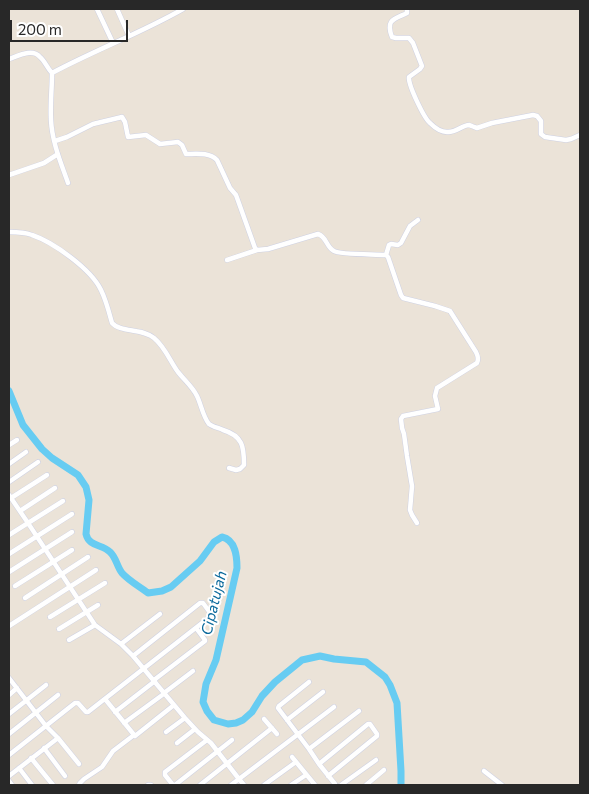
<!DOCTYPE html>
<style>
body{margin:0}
#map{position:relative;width:589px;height:794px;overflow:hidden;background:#ebe3d8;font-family:Commissioner,sans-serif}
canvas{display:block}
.frame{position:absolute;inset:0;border:10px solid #282828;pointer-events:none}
.scale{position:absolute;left:10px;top:20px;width:118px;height:22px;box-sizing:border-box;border:2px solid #282828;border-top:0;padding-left:6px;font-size:15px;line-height:18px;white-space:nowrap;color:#282828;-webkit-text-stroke:4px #fff;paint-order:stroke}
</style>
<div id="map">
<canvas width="589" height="794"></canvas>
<div class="frame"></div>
<div class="scale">200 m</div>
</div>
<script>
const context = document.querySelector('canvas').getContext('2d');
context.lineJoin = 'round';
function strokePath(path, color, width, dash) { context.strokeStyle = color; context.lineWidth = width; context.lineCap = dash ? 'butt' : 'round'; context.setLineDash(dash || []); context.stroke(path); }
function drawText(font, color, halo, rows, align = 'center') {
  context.font = font + ' Commissioner,sans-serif'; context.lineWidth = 4; context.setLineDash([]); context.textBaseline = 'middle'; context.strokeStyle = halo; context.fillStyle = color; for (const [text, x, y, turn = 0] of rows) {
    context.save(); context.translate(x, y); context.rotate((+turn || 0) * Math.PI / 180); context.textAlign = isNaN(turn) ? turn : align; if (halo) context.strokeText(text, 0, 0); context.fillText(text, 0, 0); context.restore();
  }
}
strokePath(new Path2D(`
 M 9,391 L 23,425 L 42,449 L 52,458 L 78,475 L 86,487 L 89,500 L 86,534 C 89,547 102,544 110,552 C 116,557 117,567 122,573 C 128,580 140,587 148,593 L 162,591 L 171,587 L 200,561 L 214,542 L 222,537 C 236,540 237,557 237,568 L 216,660 L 206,684 L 203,702 L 207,711 L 214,720 L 228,724 L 236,723 L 243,720 L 252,712 L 262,696 L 275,682 L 302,660 L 320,656 L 334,659 L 366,662 L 385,677 L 390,685 L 397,703 L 401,771 L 401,785`), '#67ccf2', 7);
const minor = new Path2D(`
 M 97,9 L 113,43
 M 117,9 L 129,36
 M 407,9 L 407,13 C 395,19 385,19 392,37 L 396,38 L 409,38 L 413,43 L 422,66 L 420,69 L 409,77 C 408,85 424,118 430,123 C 434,127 441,132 447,132 C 456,133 462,125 469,125 C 472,126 474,127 477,128 L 492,123 L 533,115 L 537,116 L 541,121 L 541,134 L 545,137 L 566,140 L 571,139 L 580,135
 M 9,59 C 18,56 32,48 40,57 C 45,61 47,68 52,73 C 95,50 141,33 183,9
 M 52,73 C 52,89 50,105 51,120 C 52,142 61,163 68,183
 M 55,141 L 67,137 L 93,124 L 122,117 L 125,122 L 128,137 L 146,135 L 160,144 L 178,142 L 182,145 L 186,154 C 196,154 209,152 217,160 L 230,188 L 236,195 L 255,248 L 257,250 L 268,249 L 318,234 C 327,237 326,247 334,251 C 340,255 376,254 386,255 L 388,257 L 401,295 L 403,298 L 435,306 L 450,311 L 476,352 C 478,356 479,359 477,363 L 437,388 L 435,396 L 438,409 L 403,416 L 401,419 L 402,428 L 404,434 L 407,456 L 412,486 L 410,510 L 412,515 L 417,523
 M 9,175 L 44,163 L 58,154
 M 9,232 C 17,232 24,232 32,235 C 53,242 91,269 101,290 C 106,300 109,312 112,323 C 121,333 142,328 154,338 C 165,347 170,361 178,372 C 185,381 192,386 197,396 C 201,404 203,417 209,424 C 213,427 219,428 223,430 C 243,436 244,447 244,465 L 240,469 L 236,470 L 229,468
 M 386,255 L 389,245 L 391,244 L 398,245 L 401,243 L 410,226 L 418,220
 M 227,260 L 257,250
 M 9,445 L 17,440
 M 9,464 L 26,452
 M 9,482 L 38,462
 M 9,495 L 28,523 L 95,625 L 121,644 L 133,656 L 185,718 L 198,732 L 211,743 L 239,779 L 231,785
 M 11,498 L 47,475
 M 20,511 L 55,488
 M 9,535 L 63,501
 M 9,554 L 72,514
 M 9,572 L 72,532
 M 15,586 L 72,550
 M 25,598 L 88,557
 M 50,617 L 105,583
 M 9,626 L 96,570
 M 59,629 L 98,605
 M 69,640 L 95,625
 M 121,644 L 160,614
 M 9,678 L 46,726 L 58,738 L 79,764
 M 154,680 L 205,641 L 205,640 L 196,628
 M 309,682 L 279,706 L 278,708 L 309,749 L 359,711
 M 164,693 L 193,671
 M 9,695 L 17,688
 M 105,699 L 135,736 L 174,705
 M 115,712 L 155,681
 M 9,714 L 46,685
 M 264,719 L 277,734
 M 287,720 L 323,692
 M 124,723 L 165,693
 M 166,732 L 185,718
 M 9,734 L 58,695
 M 177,743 L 195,729
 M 44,748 L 65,776
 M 309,749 L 319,764 L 368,724 L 370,724 L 377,734 L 377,736 L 328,776
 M 9,755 L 75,703 L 78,703 L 86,712 L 88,712 L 211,616 L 211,614 L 203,603 L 200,603 L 133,656
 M 292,757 L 315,785
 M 31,758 L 53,785
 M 319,764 L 335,784
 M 19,768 L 32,785
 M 484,771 L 502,785
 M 9,776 L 58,738
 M 9,781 L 12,785
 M 79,785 L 80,783 L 84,779 L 102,767 L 113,751 L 134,735
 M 148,785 L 151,785
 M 173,785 L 165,775 L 165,772 L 207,740
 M 175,785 L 232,740
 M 200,785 L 272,728
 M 244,785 L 239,779 L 334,707
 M 264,785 L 296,762
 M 291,785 L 306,775
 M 341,785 L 376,760
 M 366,785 L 384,770`);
strokePath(minor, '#ced1e2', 5.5);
strokePath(minor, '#fff', 4.5);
drawText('italic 15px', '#09689b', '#fff', [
 ["Cipatujah",214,603,-76]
]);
</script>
